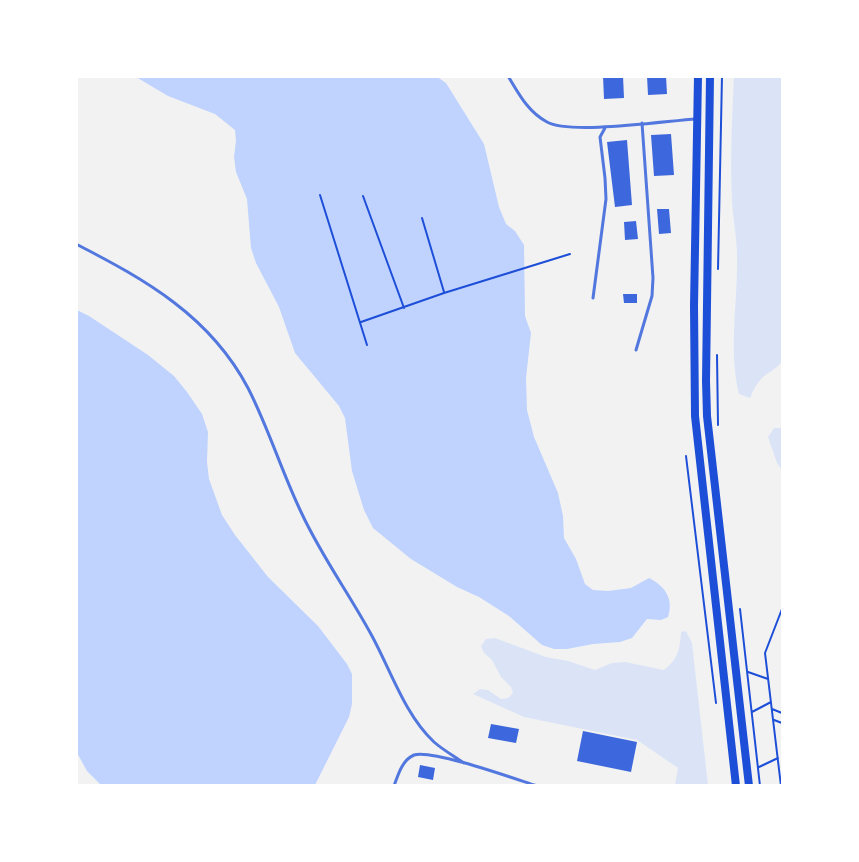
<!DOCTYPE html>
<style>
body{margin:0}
#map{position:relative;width:859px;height:862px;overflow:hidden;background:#f2f2f2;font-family:Montserrat,sans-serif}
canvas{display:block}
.frame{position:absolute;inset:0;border:78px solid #fff;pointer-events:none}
</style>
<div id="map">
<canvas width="859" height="862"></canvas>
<div class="frame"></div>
</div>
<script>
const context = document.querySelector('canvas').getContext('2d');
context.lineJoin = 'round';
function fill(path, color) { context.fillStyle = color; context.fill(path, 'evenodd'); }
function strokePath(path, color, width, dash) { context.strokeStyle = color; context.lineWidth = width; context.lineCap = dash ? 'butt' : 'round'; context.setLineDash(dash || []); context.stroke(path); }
fill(new Path2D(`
 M 734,77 L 782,77 L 782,361 C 777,369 770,371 763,377 C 757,383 753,390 750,398 L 739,394 C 728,349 738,303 737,256 C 737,238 733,220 732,201 C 730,160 732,118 734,77 Z
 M 774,428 L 782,428 L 782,470 L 777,463 L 768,437 Z
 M 686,631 L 692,643 L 708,785 L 675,785 L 678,768 L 637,740 L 524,717 L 473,694 L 480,689 L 488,690 L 501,699 L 508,698 L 513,693 L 511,687 L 501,677 L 492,660 L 484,653 L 481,646 L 486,639 L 495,638 L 546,657 L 568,661 L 595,670 L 612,663 L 625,662 L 664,670 C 678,659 680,649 681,632 Z`), '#dbe4f7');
fill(new Path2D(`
 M 436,76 L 446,83 L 484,144 L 499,207 L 506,224 L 515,231 L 524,245 L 525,316 L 531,333 L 526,378 L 527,410 L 534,437 L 558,493 L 563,516 L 564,538 L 576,559 L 585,584 L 593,590 L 608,591 L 631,588 L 649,578 C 665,586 674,599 668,617 L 661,620 L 647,619 L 632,638 L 620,642 L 593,644 L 567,649 L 554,649 L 542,645 L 509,616 L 479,597 L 457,587 L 411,559 L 373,528 L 364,510 L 352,471 L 345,418 L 339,406 L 295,353 L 279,307 L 256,263 L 251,248 L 247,199 L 236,172 L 234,157 L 236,141 L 235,130 L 215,114 L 168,96 L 136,77 Z
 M 77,310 L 89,316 L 148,355 L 174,376 L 187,392 L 202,414 L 208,432 L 207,462 L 209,479 L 222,515 L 235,535 L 268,577 L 318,626 L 347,664 L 352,674 L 352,704 L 349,717 L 315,785 L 101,785 L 87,771 L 76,751 Z`), '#bfd3fe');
fill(new Path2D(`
 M 603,76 L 623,76 L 624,98 L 604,99 Z
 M 647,76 L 666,76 L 667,94 L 648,95 Z
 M 671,134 L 674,175 L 654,176 L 651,135 Z
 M 627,140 L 632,205 L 615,207 L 607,142 Z
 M 657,209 L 669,209 L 671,233 L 659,234 Z
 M 636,221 L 638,239 L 625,240 L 624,222 Z
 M 623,294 L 637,294 L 637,303 L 624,303 Z
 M 491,724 L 519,729 L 516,743 L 488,738 Z
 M 583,731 L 637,742 L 631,772 L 577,761 Z
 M 420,765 L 435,768 L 433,780 L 418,777 Z`), '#3d67dc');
strokePath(new Path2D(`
 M 320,195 L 367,345
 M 363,196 L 404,308
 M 422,218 L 444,292
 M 718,269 L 722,76
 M 361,322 L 444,293 L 570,254
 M 717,355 L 718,425
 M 686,456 L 716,703
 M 740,609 L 760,786
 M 748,672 L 768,679
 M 772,709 L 782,713
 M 752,712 L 771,702
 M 774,720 L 782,723
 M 759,767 L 778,758
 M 781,786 L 765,653 L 782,609`), '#1d4ed8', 2);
strokePath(new Path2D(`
 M 508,76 C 519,94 528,112 547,122 C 570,135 665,121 696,119
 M 76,244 C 146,280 210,316 248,388 C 269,429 282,473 302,514 C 322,557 350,595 372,636 C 391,671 405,715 434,742 C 443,750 454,756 464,763
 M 593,298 L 606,199 L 605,178 L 600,137 L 605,128
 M 636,350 L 652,296 L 653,278 L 642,123
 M 394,786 C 398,775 402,760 414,755 C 432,749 515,779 537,786`), '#5277de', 3);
strokePath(new Path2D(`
 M 698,76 L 694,306 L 695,416 L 736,786
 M 710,76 L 706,381 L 707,416 L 749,786`), '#1d4ed8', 8);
</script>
